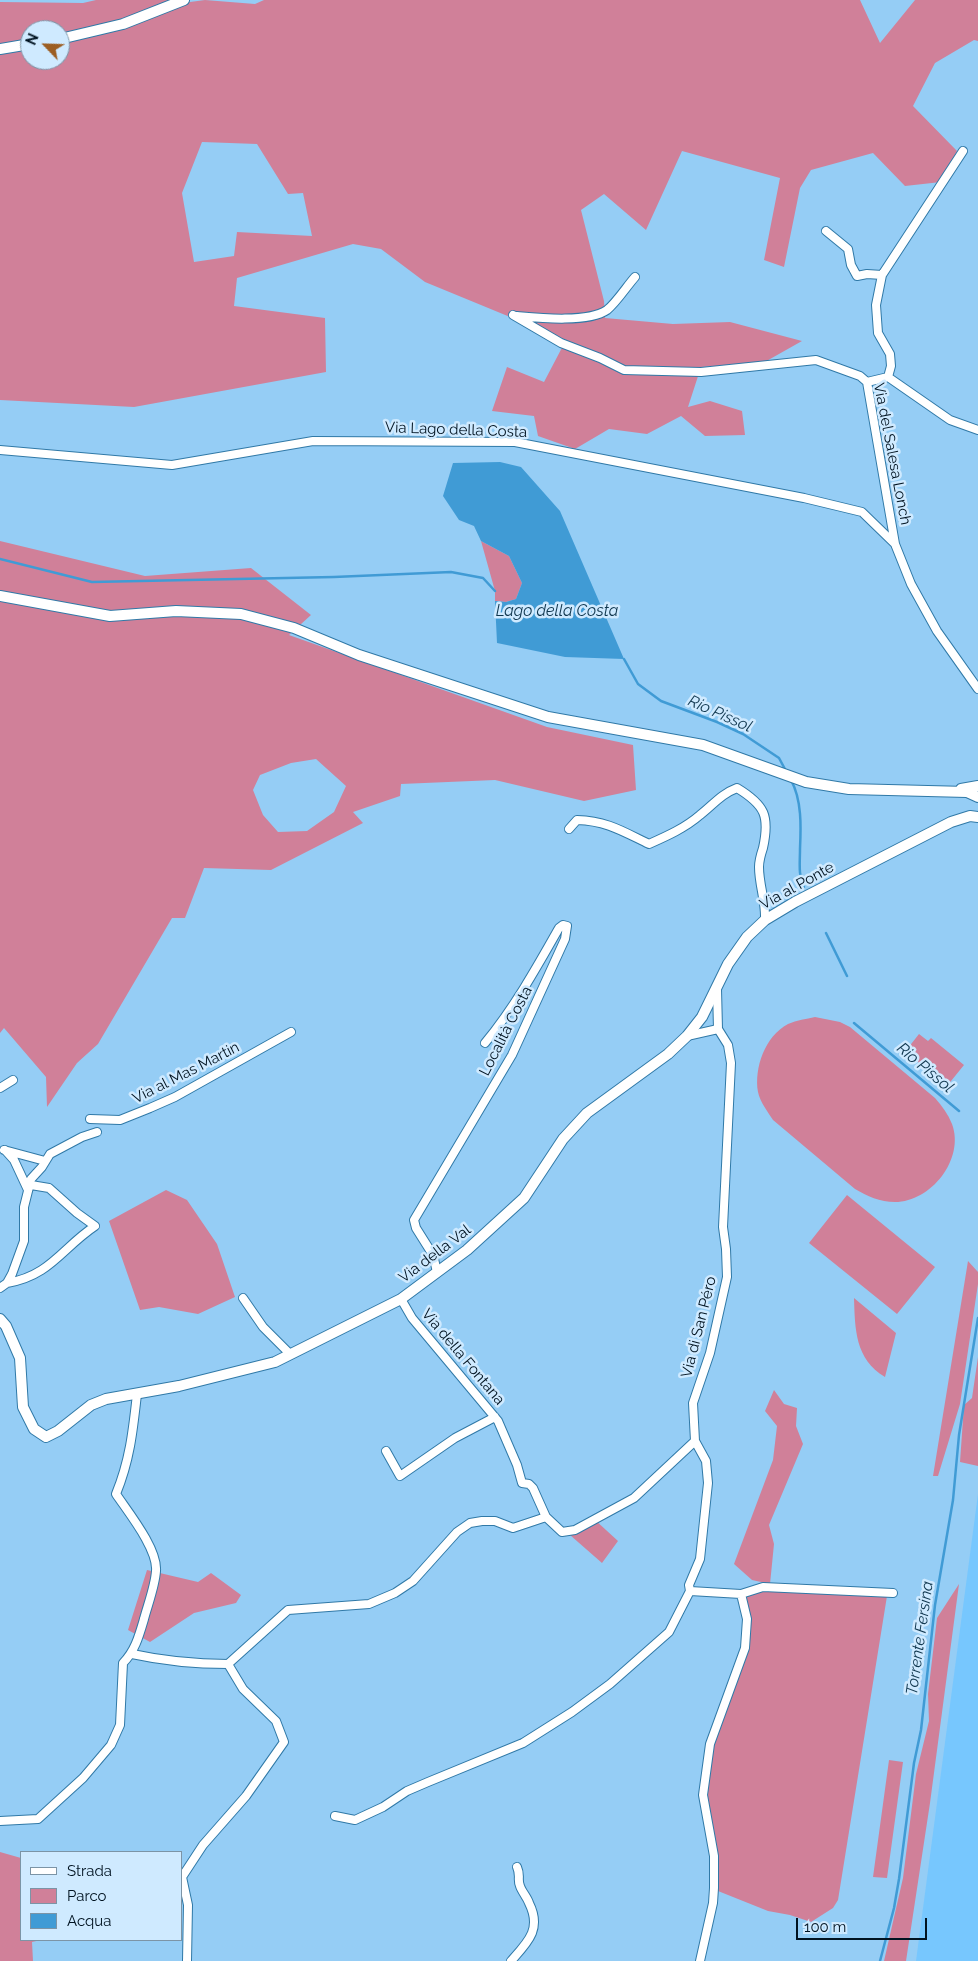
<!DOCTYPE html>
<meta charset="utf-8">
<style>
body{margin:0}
#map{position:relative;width:978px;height:1961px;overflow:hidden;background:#95cdf5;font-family:Raleway,sans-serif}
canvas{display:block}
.legend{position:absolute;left:20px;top:1851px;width:162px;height:90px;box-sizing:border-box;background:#cfeaff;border:1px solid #7c94a6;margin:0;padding:6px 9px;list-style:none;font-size:15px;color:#001321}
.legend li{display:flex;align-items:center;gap:10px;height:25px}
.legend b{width:25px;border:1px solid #7c94a6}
.north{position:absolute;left:20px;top:20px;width:50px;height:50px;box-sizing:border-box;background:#cfeaff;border:1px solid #7c94a6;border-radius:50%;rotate:294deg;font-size:14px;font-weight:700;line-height:20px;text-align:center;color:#001321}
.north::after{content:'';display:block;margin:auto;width:18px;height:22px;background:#9c5e23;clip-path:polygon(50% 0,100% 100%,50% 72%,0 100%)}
.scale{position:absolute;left:796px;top:1918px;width:131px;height:22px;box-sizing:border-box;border:2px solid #001321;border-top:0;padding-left:6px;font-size:15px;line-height:18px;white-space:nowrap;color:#001321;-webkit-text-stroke:4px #cfeaff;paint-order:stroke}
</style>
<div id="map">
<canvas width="978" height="1961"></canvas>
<ul class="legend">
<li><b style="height:6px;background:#fff"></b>Strada</li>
<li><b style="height:14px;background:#d08099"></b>Parco</li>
<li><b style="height:14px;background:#409bd5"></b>Acqua</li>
</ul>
<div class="north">N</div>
<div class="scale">100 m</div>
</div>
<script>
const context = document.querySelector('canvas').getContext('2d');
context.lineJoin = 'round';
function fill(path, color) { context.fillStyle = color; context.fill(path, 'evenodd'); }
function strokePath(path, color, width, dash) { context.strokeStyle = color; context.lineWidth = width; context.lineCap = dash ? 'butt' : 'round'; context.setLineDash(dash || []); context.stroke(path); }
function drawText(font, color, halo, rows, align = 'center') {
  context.font = font + ' Raleway,sans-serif'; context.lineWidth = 5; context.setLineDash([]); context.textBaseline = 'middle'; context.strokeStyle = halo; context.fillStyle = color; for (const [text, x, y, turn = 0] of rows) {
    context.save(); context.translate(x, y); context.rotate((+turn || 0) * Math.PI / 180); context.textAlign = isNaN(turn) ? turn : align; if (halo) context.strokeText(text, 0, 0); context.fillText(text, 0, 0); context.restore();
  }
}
fill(new Path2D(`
 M 978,1494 L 978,1961 L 916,1961 Z`), '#77c7fe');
fill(new Path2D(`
 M 96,0 L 171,0 L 122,19 L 67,33 L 60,35 L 60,30 L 30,30 L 30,40 L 0,45 L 0,2 L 83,3 Z
 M 205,0 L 255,4 L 264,0 L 860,0 L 880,43 L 915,0 L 978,0 L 978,41 L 974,40 L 935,63 L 913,106 L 957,151 L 941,182 L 905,186 L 873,153 L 811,170 L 800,188 L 784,267 L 764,260 L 780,178 L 682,151 L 646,230 L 604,194 L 581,210 L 604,301 L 605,318 L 673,324 L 730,322 L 802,341 L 763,363 L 701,367 L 688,407 L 710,401 L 742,411 L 745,435 L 705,436 L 681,416 L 647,434 L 609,429 L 575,449 L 538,436 L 534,416 L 492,411 L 507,367 L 544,382 L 566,340 L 425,282 L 381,249 L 353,244 L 237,278 L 234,306 L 325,318 L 326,372 L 134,407 L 0,400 L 0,53 L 30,49 L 30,60 L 60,60 L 60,44 L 124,28 L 190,2 ZM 202,142 L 257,144 L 288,194 L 303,193 L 312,236 L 237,232 L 234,256 L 194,262 L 182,193 Z
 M 0,541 L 145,576 L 251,568 L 311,615 L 289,635 L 547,727 L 633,745 L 636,790 L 584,801 L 495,780 L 401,784 L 400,796 L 353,812 L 363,823 L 271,870 L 204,868 L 185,918 L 172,918 L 98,1044 L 77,1063 L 47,1107 L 46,1077 L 4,1028 L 0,1033 ZM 316,759 L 346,786 L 334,812 L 307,831 L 278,832 L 263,815 L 253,790 L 260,775 L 291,763 Z
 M 481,541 L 509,556 L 522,583 L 516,599 L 506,602 L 495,601 L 495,591 Z
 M 815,1017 L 840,1022 L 850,1027 L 935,1098 C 942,1106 948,1114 952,1124 C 965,1159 931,1202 895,1202 C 880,1202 867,1196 855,1189 L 773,1120 C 768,1112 760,1102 758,1092 C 754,1068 765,1036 788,1024 C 797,1020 806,1019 815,1017 Z
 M 919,1034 L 928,1041 L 931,1038 L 964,1065 L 947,1086 L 913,1058 L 916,1054 L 908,1048 Z
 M 166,1190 L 187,1200 L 217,1244 L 235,1297 L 198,1314 L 159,1307 L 140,1310 L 109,1221 Z
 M 847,1195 L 935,1267 L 897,1314 L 809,1243 Z
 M 968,1261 L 978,1272 L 978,1284 L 960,1404 L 938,1476 L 933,1476 Z
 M 854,1298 L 896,1333 L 885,1377 C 855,1359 855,1329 854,1298 Z
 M 978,1357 L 978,1466 L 960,1462 L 964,1405 L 972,1398 Z
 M 774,1390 L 784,1404 L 797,1408 L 796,1426 L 803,1444 L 769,1525 L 774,1544 L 770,1584 L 752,1580 L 734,1564 L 773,1460 L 777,1426 L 765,1411 Z
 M 594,1519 L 618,1541 L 602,1563 L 570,1535 Z
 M 147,1570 L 198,1582 L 211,1573 L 241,1595 L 236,1603 L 194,1613 L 150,1642 L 128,1630 Z
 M 959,1584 L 930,1803 L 906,1961 L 884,1961 L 903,1878 L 916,1774 L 929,1721 L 928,1694 L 937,1618 Z
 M 763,1589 L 887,1596 L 838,1900 L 833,1908 L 811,1922 L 790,1915 L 768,1911 L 718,1891 L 715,1844 L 705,1795 L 712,1745 L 742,1662 L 750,1646 L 749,1619 L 743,1595 Z
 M 889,1760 L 903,1762 L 887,1878 L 873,1877 Z
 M 0,1852 L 21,1858 L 21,1940 L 41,1940 L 32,1942 L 33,1961 L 0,1961 Z`), '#d08099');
fill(new Path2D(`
 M 500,462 L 521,467 L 560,511 L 624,659 L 565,657 L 497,643 L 495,601 L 506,602 L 516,599 L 522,583 L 509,556 L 481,541 L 474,526 L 459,520 L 443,496 L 453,463 Z`), '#409bd5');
strokePath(new Path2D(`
 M 0,559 L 92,582 L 334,577 L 451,572 L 483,578 L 495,591
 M 624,659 L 638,684 L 661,701 L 717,722 L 743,734 L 779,758 L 786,771
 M 791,780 C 802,800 801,827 800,849 C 800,863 798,875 804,887
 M 826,933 L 847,976
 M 854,1023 L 959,1111
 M 880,1961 L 894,1908 L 899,1879 L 914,1763 L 921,1730 L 935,1605 L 953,1500 L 959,1435 L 978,1318`), '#409bd5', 2.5);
const street = new Path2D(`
 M 826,231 L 848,249 L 851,265 L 857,276 L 867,274 L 882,275
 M 513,315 L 561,343 L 600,358 L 624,370 L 701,372 L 816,360 L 860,376 L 867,382 L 895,544 L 911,584 L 937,631 L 978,689
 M 517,316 C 539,318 588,323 607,310 C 616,303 627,286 635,277
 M 888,377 L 891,366 L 890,354 L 878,333 L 876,305 L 882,275 L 963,151
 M 888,377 L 950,420 L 978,430
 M 867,382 L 888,377
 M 0,450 L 172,465 L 313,441 L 515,442 L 804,498 L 862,512 L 895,544
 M 569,829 L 577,820 C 607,821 622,831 649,844 C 667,836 685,828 700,815 C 713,805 721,794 737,788 C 765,805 770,816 763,848 C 761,854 759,860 759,867 C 759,885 766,902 765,920
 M 717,989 L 718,1029
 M 687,1036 L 718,1029
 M 0,1088 L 13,1080
 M 90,1119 L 120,1120 L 150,1108 L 175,1097 L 291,1032
 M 4,1150 L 45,1161
 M 5,1150 L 14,1160 L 28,1190
 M 437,1272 L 433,1255 L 416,1228 L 414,1220 L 512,1055 L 565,939 L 567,926 L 563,925 L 559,928 C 537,967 514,1008 485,1043
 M 7,1283 C 50,1276 62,1248 95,1226 L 77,1213 L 49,1188 L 31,1185
 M 0,1288 L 7,1283 L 12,1274 L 24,1241 L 24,1207 L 31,1179 L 42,1167 L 50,1154 L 82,1137 L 97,1132
 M 243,1298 L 263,1327 L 290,1354
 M 401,1299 L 412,1318 L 498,1421 L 517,1465 L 522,1483 L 529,1484 L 533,1488 L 546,1517 L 562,1532 L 575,1530 L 634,1498 L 695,1441
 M 386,1451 L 400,1476 L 455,1438 L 495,1417
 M 690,1591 L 741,1594 L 763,1587 L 893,1593
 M 132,1654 C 164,1661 196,1664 228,1664
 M 228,1664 L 288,1610 L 369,1604 L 395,1593 L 413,1581 L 457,1532 L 470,1523 L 482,1521 L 495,1521 L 513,1528 L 546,1517
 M 335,1816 L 355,1820 L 383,1807 L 407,1791 L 428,1782 L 523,1743 L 572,1712 L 610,1684 L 669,1632 L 690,1591 L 689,1585 L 700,1559 L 708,1483 L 706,1461 L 695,1441 L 693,1403 L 710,1353 L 727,1277 L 726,1249 L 723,1227 L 731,1063 L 728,1045 L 718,1029
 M 0,1821 L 38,1819 L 83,1778 L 111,1745 L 120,1725 L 123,1663 C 135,1651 139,1636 144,1619 C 148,1604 155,1586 156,1571 C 158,1549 128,1512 116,1494 C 130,1460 133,1430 137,1394
 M 187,1961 L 188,1905 L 182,1877 L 203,1845 L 246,1796 L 284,1742 L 276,1721 L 243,1689 L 228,1664
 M 511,1961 C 528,1942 542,1929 529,1903 C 527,1897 522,1892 520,1886 C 517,1879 521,1876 517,1867
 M 700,1961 L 713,1903 L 714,1888 L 714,1856 L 703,1795 L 710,1744 L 745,1648 L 747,1619 L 741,1594`);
const secondary = new Path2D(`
 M 60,39 L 123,24 L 184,0
 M 0,49 L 30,44
 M 0,596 L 110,616 L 176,611 L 241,614 L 294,628 L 359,655 L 548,717 L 703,745 L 806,782 L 849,789 L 967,792 L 978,797
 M 961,789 L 978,786
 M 0,1319 L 6,1326 L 20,1358 L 23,1407 L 34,1429 L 46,1437 L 58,1431 L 91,1405 L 106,1399 L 179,1386 L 275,1362 L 401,1299 L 467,1250 L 524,1198 L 563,1139 L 587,1113 L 668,1054 L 687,1036 L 702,1017 L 728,964 L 747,937 L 765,920 L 795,902 L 951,822 L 970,816 L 978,817`);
strokePath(street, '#3079a7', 10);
strokePath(secondary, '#3079a7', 12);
strokePath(street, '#fff', 8);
strokePath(secondary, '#fff', 10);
drawText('15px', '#001321', '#cfeaff', [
 ["Via Lago della Costa",456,430,2],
 ["Via del Salesa Lonch",892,454,79],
 ["Via al Ponte",797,886,-29],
 ["Località Costa",506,1031,-63],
 ["Via al Mas Martin",186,1073,-27],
 ["Via della Val",435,1254,-37],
 ["Via di San Péro",699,1327,-76],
 ["Via della Fontana",463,1357,50]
]);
drawText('italic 16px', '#10374f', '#cfeaff', [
 ["Lago della Costa",557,611],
 ["Rio Pissol",720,714,24],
 ["Rio Pissol",925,1068,40],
 ["Torrente Fersina",920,1638,-82]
]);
</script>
